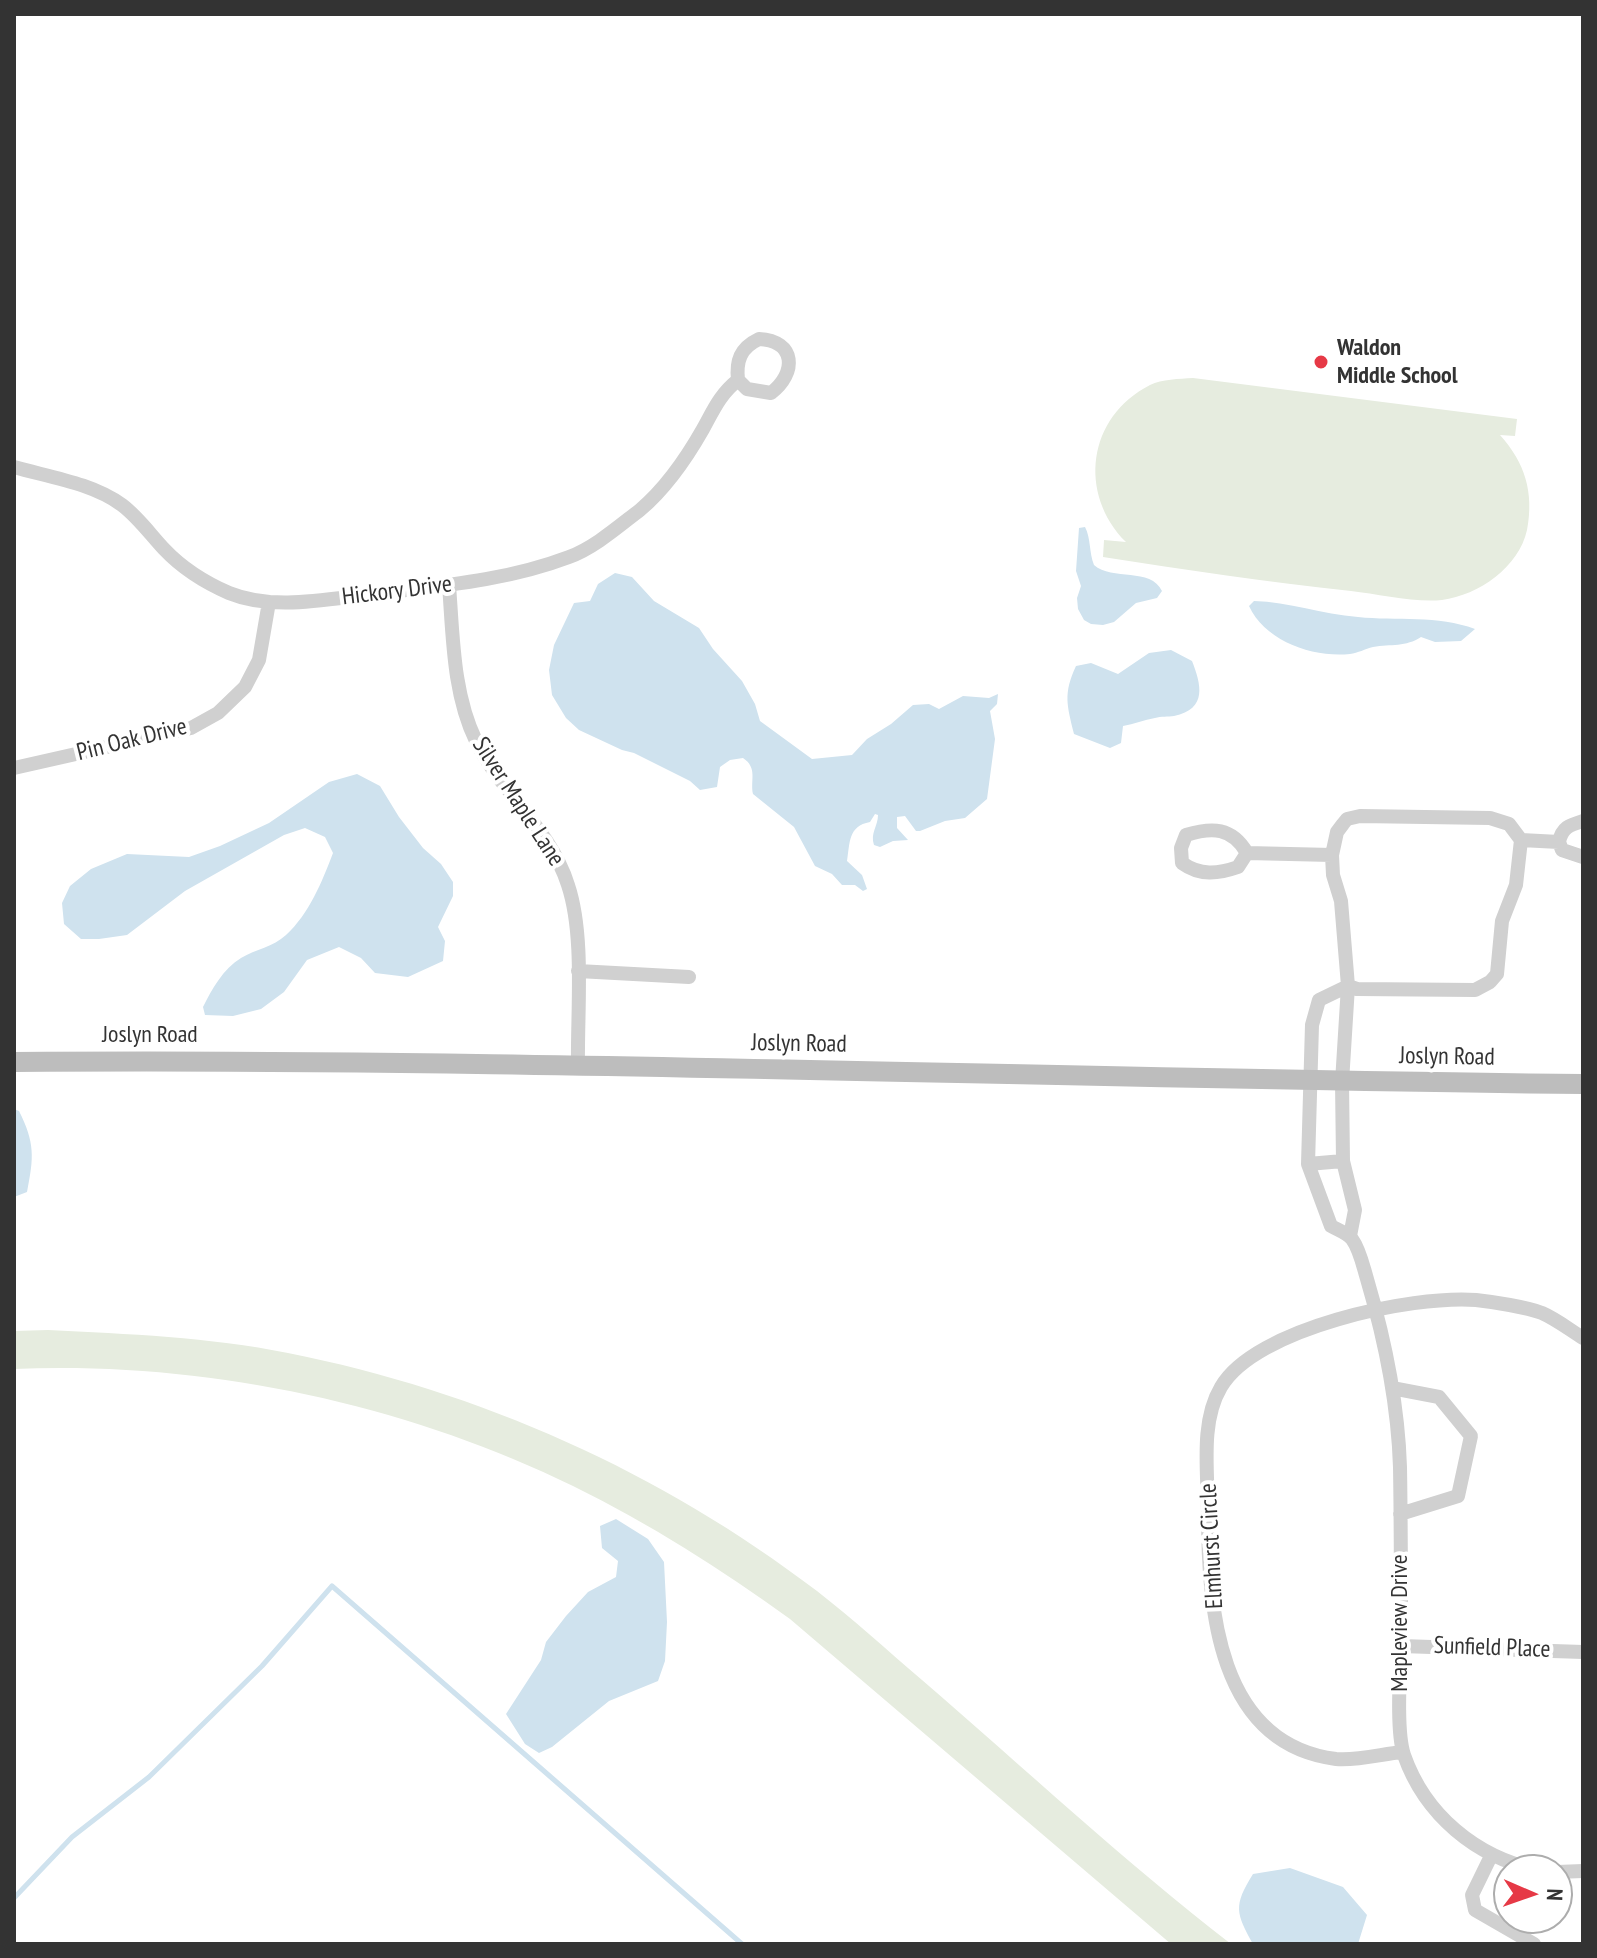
<!DOCTYPE html>
<style>
body{margin:0}
#map{position:relative;width:1597px;height:1958px;overflow:hidden;background:#fff;font-family:"PT Sans Narrow",sans-serif}
canvas{display:block}
.frame{position:absolute;inset:0;border:16px solid #333;pointer-events:none}
.north{position:absolute;left:1493px;top:1854px;width:80px;height:80px;box-sizing:border-box;background:#fff;border:2px solid #adadad;border-radius:50%;rotate:92deg;font-size:22px;font-weight:700;line-height:32px;text-align:center;color:#333}
.north::after{content:'';display:block;margin:auto;width:28px;height:36px;background:#e63946;clip-path:polygon(50% 0,100% 100%,50% 72%,0 100%)}
</style>
<div id="map">
<canvas width="1597" height="1958"></canvas>
<div class="frame"></div>
<div class="north">N</div>
</div>
<script>
const context = document.querySelector('canvas').getContext('2d');
context.lineJoin = 'round';
function fill(path, color) { context.fillStyle = color; context.fill(path, 'evenodd'); }
function strokePath(path, color, width, dash) { context.strokeStyle = color; context.lineWidth = width; context.lineCap = dash ? 'butt' : 'round'; context.setLineDash(dash || []); context.stroke(path); }
function drawText(font, color, halo, rows, align = 'center') {
  context.font = font + ' "PT Sans Narrow",sans-serif'; context.lineWidth = 8; context.setLineDash([]); context.textBaseline = 'middle'; context.strokeStyle = halo; context.fillStyle = color; for (const [text, x, y, turn = 0] of rows) {
    context.save(); context.translate(x, y); context.rotate((+turn || 0) * Math.PI / 180); context.textAlign = isNaN(turn) ? turn : align; if (halo) context.strokeText(text, 0, 0); context.fillText(text, 0, 0); context.restore();
  }
}
fill(new Path2D(`
 M 1193,378 L 1517,419 L 1515,436 L 1500,435 C 1525,463 1534,492 1527,530 C 1519,567 1479,595 1442,600 C 1416,603 1378,594 1351,591 C 1268,582 1185,570 1103,557 L 1104,540 L 1126,542 C 1078,494 1087,417 1150,385 C 1162,379 1179,379 1193,378 Z
 M 48,1330 C 128,1334 209,1337 288,1353 C 480,1391 661,1472 817,1591 C 853,1619 887,1650 922,1680 C 1024,1768 1125,1862 1231,1944 L 1171,1944 L 790,1619 C 721,1569 650,1524 573,1486 C 403,1403 204,1361 14,1369 L 14,1331 Z`), '#e6ecdf');
fill(new Path2D(`
 M 1085,527 C 1091,538 1089,553 1094,565 C 1112,581 1151,567 1162,591 L 1157,598 L 1136,603 L 1114,622 L 1103,625 L 1091,624 L 1084,620 L 1078,609 L 1077,598 L 1081,586 L 1076,571 L 1079,528 Z
 M 615,573 L 632,577 L 654,601 L 699,628 L 713,649 L 742,681 L 755,704 L 760,721 L 812,759 L 852,755 L 867,739 L 891,724 L 913,705 L 929,704 L 939,709 L 963,696 L 989,698 L 998,694 L 997,704 L 990,711 L 995,739 L 987,799 L 965,818 L 945,821 L 920,831 L 916,831 L 905,816 L 897,817 L 897,828 L 908,840 L 893,841 L 880,847 L 874,845 C 870,833 878,826 878,815 L 875,814 L 870,822 C 848,826 850,843 847,861 L 862,875 L 867,889 L 863,891 L 855,885 L 842,885 L 832,874 L 815,866 L 794,827 L 753,794 C 750,780 758,768 743,758 L 730,760 L 720,767 L 717,787 L 700,790 L 690,781 L 634,753 L 622,750 L 579,730 L 566,718 L 552,695 L 549,670 L 554,645 L 574,603 L 590,601 L 598,584 Z
 M 1254,601 C 1289,602 1322,614 1358,617 C 1396,621 1438,615 1475,629 L 1461,641 L 1435,642 L 1421,637 C 1406,647 1391,644 1373,647 C 1365,649 1358,653 1350,654 C 1313,658 1265,641 1249,606 Z
 M 1171,650 L 1192,661 C 1201,684 1208,709 1174,716 C 1168,717 1161,716 1155,718 C 1144,720 1134,724 1123,726 L 1121,743 L 1110,748 L 1074,734 C 1067,705 1063,694 1076,666 L 1091,663 L 1118,674 L 1149,653 Z
 M 357,774 L 380,786 L 399,817 L 423,848 L 441,864 L 453,882 L 453,896 L 438,927 L 445,941 L 443,961 L 408,977 L 375,973 L 361,958 L 339,947 L 307,960 L 284,992 L 261,1009 L 233,1016 L 205,1015 L 203,1007 C 212,989 223,969 241,958 C 256,949 273,947 286,935 C 309,914 322,882 333,853 L 325,837 L 305,828 L 284,835 L 185,891 L 127,935 L 99,939 L 81,939 L 64,924 L 62,903 L 70,886 L 91,869 L 127,854 L 189,857 L 220,846 L 269,823 L 329,782 Z
 M 14,1109 L 19,1111 C 35,1143 34,1157 27,1192 L 14,1197 Z
 M 616,1519 L 648,1539 L 664,1562 L 667,1622 L 665,1661 L 658,1681 L 609,1701 L 552,1747 L 539,1753 L 525,1744 L 506,1714 L 541,1660 L 546,1642 L 566,1616 L 588,1592 L 616,1577 L 618,1561 L 602,1548 L 600,1526 Z
 M 1290,1868 L 1343,1887 L 1367,1915 L 1358,1944 L 1253,1944 C 1236,1913 1233,1906 1253,1874 Z`), '#cfe2ee');
strokePath(new Path2D(`
 M 14,1898 L 72,1837 L 149,1777 L 262,1666 L 332,1586 L 742,1944`), '#cfe2ee', 5);
strokePath(new Path2D(`
 M 759,339 C 796,341 797,373 771,393 L 747,389 L 738,380 C 736,361 740,348 759,339 Z
 M 14,467 C 49,477 92,483 122,505 C 138,517 150,534 164,549 C 181,567 206,583 229,593 C 273,611 327,599 373,594 C 439,586 506,581 569,557 C 594,548 619,526 640,510 C 666,488 686,459 703,429 C 713,411 720,394 738,380
 M 449,585 C 453,637 453,694 476,741 C 501,793 550,828 568,885 C 585,936 577,1012 578,1067
 M 14,768 L 191,728 L 218,713 L 245,687 L 259,660 L 269,602
 M 1559,842 C 1562,827 1570,825 1583,821
 M 1559,842 L 1562,850 L 1583,857
 M 1247,853 L 1238,867 C 1218,874 1200,876 1182,863 L 1181,848 L 1186,835 C 1212,827 1232,827 1247,853 L 1332,855
 M 578,971 L 689,977
 M 1348,986 L 1319,1000 L 1312,1025 L 1308,1164 L 1331,1226 C 1338,1230 1347,1233 1352,1239 C 1360,1250 1363,1266 1367,1279 C 1385,1340 1398,1404 1400,1467 C 1401,1527 1401,1586 1401,1645 C 1400,1672 1396,1732 1404,1755 C 1425,1815 1476,1857 1537,1870
 M 1348,986 L 1357,989 L 1475,990 L 1490,982 L 1497,974 L 1502,921 L 1516,885 L 1521,840
 M 1308,1164 L 1343,1161
 M 1350,1236 L 1355,1210 L 1343,1161 L 1342,1082 L 1348,986 L 1341,901 L 1333,875 L 1332,855 L 1337,832 L 1343,824 L 1347,819 L 1360,816 L 1490,818 L 1509,824 L 1521,840 L 1559,842
 M 1392,1388 L 1439,1397 L 1471,1436 L 1458,1496 L 1400,1514
 M 1401,1646 L 1583,1652
 M 1402,1752 C 1382,1754 1357,1761 1336,1759 C 1217,1744 1208,1607 1208,1512 C 1208,1472 1200,1422 1221,1387 C 1255,1328 1412,1295 1476,1300 C 1494,1302 1526,1307 1542,1313 C 1556,1319 1570,1330 1583,1338
 M 1491,1856 L 1472,1895 L 1475,1910 L 1534,1944
 M 1557,1872 L 1583,1871`), '#d0d0d0', 14);
strokePath(new Path2D(`
 M 14,1062 C 537,1058 1060,1079 1583,1084`), '#bdbdbd', 20);
for (const [x, y, r, color] of [
 [1321,362,8,"#e63946"]
]) { const dot = new Path2D(); dot.arc(x, y, r, 0, 2 * Math.PI); context.fillStyle = color; context.fill(dot); strokePath(dot, '#fff', 3); }
drawText('bold 24px', '#333', '#fff', [
 ["Waldon",1337,348],
 ["Middle School",1337,376]
], 'left');
drawText('24px', '#333', '#fff', [
 ["Hickory Drive",397,591,-7],
 ["Pin Oak Drive",132,740,-14],
 ["Silver Maple Lane",518,802,57],
 ["Joslyn Road",150,1035],
 ["Joslyn Road",799,1044,1],
 ["Joslyn Road",1447,1057,1],
 ["Elmhurst Circle",1212,1546,-93],
 ["Mapleview Drive",1400,1623,-90],
 ["Sunfield Place",1492,1648,2]
]);
</script>
